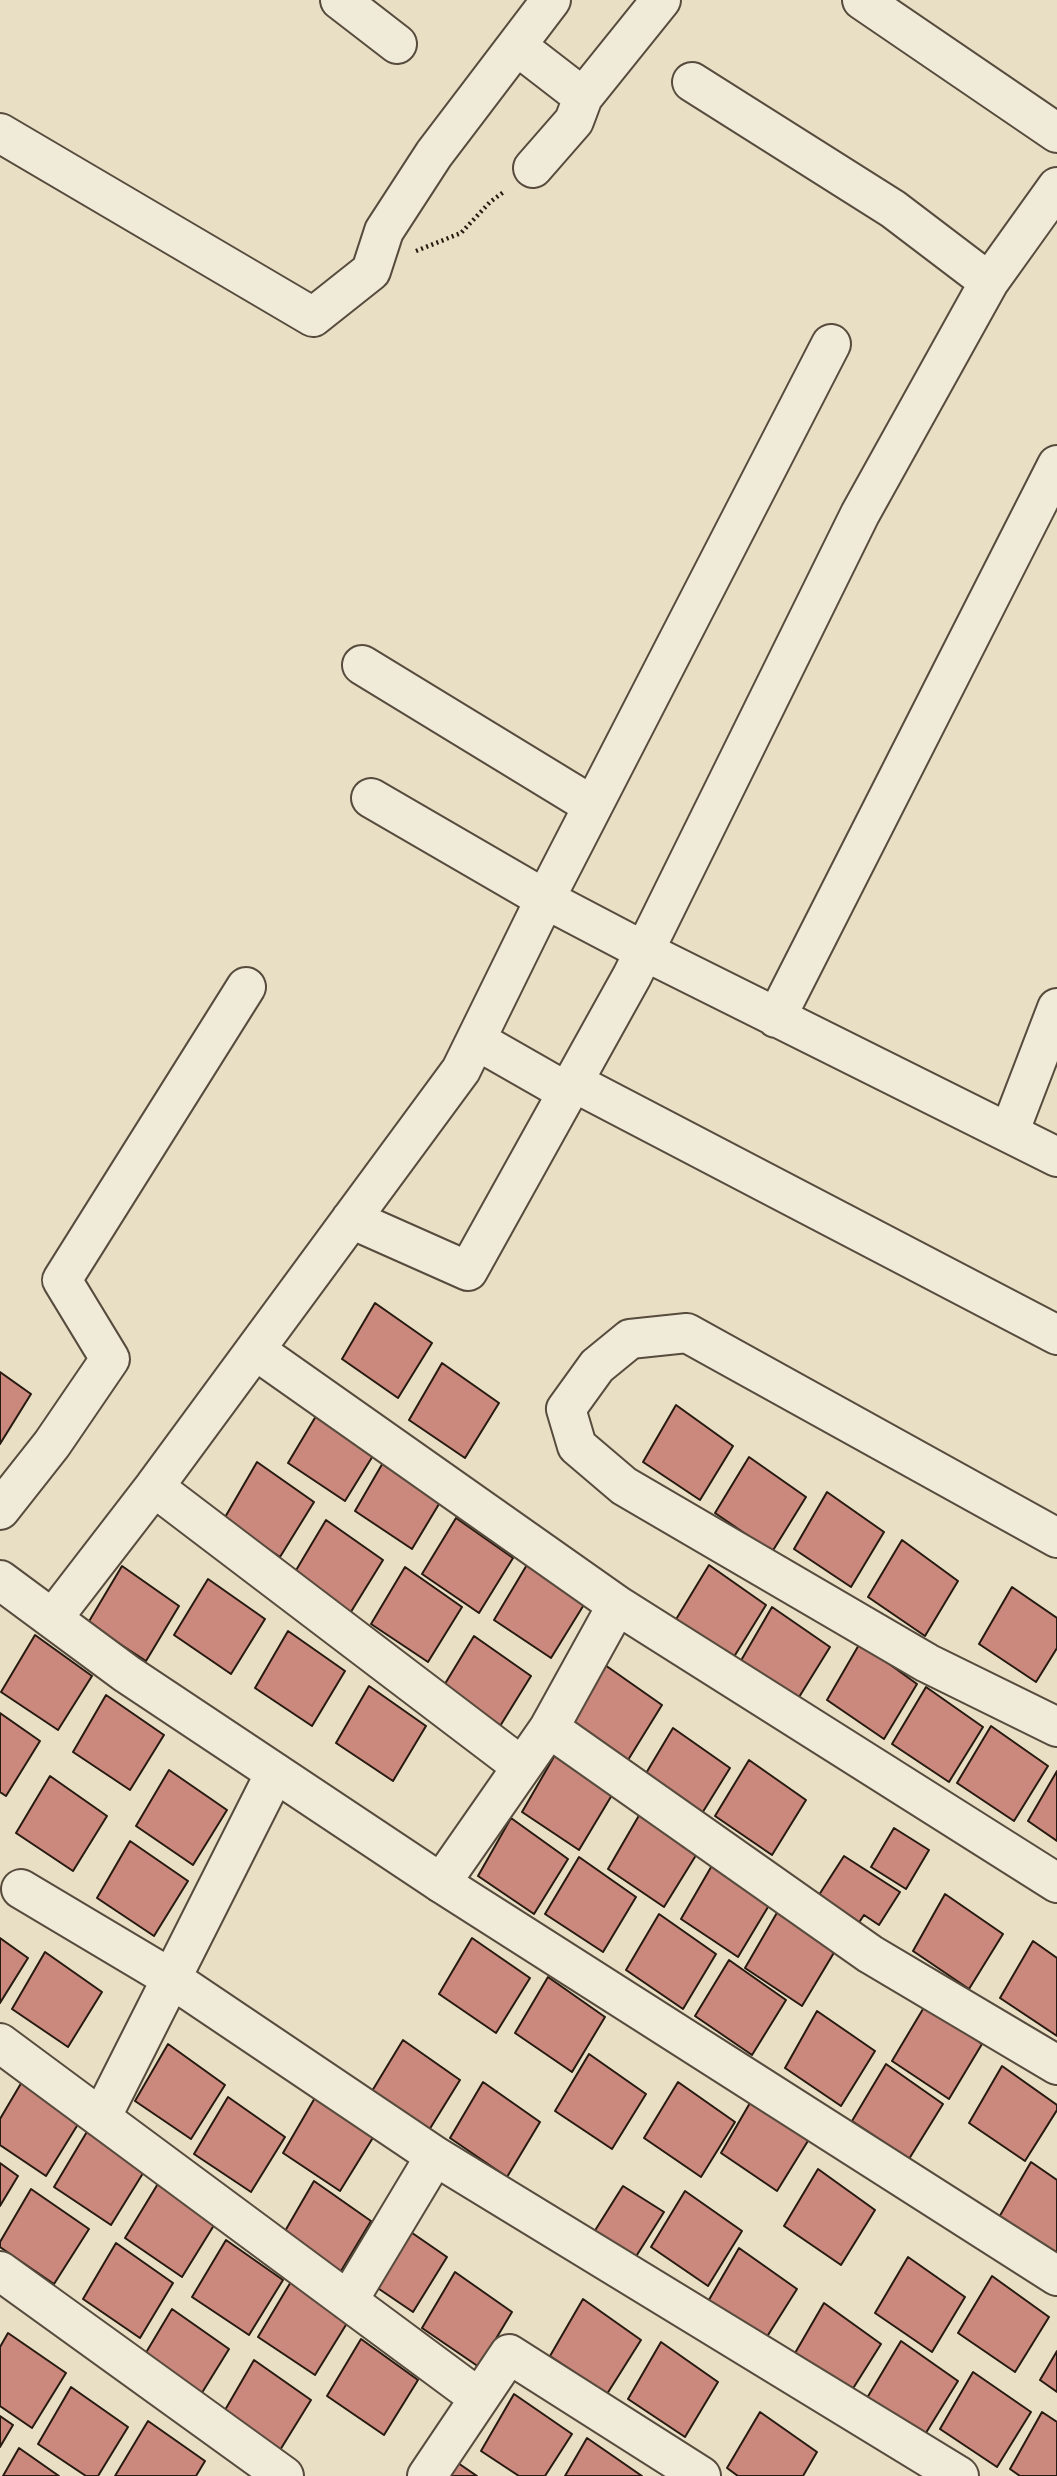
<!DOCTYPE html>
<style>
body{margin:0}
canvas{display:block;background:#e8dfc4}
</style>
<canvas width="1057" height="2476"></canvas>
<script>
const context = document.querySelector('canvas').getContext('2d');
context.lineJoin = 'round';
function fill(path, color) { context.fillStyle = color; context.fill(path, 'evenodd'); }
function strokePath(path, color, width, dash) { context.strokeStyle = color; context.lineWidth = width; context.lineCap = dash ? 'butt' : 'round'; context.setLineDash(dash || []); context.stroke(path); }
const building = new Path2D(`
 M 375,1303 L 432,1343 L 398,1398 L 342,1359 Z
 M 442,1363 L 499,1403 L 465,1458 L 409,1420 Z
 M 0,1372 L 31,1394 L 0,1444 Z
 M 676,1405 L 733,1446 L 700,1500 L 643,1462 Z
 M 322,1406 L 379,1446 L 345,1501 L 288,1463 Z
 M 388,1454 L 445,1494 L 412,1549 L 355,1511 Z
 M 749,1457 L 806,1497 L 772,1552 L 715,1513 Z
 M 257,1462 L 314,1502 L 280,1557 L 224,1519 Z
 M 827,1492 L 884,1532 L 851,1587 L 794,1549 Z
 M 456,1518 L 513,1558 L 479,1613 L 422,1574 Z
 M 326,1520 L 383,1560 L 349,1615 L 292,1577 Z
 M 902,1540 L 958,1581 L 925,1636 L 868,1597 Z
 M 528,1563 L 585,1603 L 551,1658 L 494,1620 Z
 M 709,1565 L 766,1605 L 732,1660 L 675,1621 Z
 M 122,1566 L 179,1606 L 146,1661 L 88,1623 Z
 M 405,1567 L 462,1607 L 428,1662 L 371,1624 Z
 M 208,1579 L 265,1619 L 231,1674 L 174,1635 Z
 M 1012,1587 L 1057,1618 L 1057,1648 L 1036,1682 L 979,1644 Z
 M 772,1607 L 830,1647 L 796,1702 L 739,1664 Z
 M 288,1631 L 345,1671 L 312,1726 L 255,1688 Z
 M 35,1635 L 92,1676 L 58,1730 L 1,1692 Z
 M 474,1636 L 531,1676 L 497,1731 L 440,1692 Z
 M 860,1643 L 917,1684 L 884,1739 L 827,1700 Z
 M 605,1665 L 662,1705 L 628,1760 L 571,1722 Z
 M 369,1686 L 426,1726 L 393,1781 L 336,1743 Z
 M 926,1687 L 983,1727 L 949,1782 L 892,1744 Z
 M 106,1695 L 164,1735 L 130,1790 L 73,1752 Z
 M 0,1713 L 40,1741 L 6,1796 L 0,1792 Z
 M 991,1726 L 1048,1766 L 1014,1821 L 957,1783 Z
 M 673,1728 L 730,1768 L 696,1823 L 639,1785 Z
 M 555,1755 L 612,1795 L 579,1850 L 522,1812 Z
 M 749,1760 L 806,1800 L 772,1855 L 715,1816 Z
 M 169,1770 L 227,1810 L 193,1865 L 136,1826 Z
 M 1057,1771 L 1057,1841 L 1028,1821 Z
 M 50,1776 L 107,1816 L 73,1871 L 16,1833 Z
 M 641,1812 L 698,1852 L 664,1907 L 608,1869 Z
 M 511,1818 L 568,1859 L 534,1914 L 478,1876 Z
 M 894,1828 L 929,1850 L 906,1889 L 871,1867 Z
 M 130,1841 L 188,1881 L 154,1936 L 97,1898 Z
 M 844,1856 L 900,1892 L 879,1925 L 864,1915 L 858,1924 L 817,1898 Z
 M 579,1857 L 636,1897 L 603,1952 L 545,1914 Z
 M 714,1862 L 771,1902 L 738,1957 L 681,1919 Z
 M 945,1894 L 1003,1934 L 969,1989 L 913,1951 Z
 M 778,1911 L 835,1951 L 802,2006 L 745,1968 Z
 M 659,1914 L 716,1954 L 683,2009 L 626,1970 Z
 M 0,1938 L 28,1958 L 0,2003 Z
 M 472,1938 L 530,1978 L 496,2033 L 439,1994 Z
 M 1033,1941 L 1057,1958 L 1057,2036 L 1000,1998 Z
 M 45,1952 L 102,1992 L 68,2047 L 12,2009 Z
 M 729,1960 L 786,2000 L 752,2055 L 695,2016 Z
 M 548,1977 L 605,2017 L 572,2072 L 515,2033 Z
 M 926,2004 L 982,2044 L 949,2099 L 892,2061 Z
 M 817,2011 L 875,2051 L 841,2106 L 785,2068 Z
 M 403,2040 L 460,2080 L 426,2135 L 369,2096 Z
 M 168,2044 L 225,2085 L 191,2139 L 135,2101 Z
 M 589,2054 L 646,2094 L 612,2149 L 555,2111 Z
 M 886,2064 L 943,2104 L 909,2159 L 852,2121 Z
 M 1002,2066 L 1057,2105 L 1057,2110 L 1025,2161 L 969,2123 Z
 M 23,2080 L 80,2121 L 46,2176 L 0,2145 L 0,2119 Z
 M 483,2082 L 540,2122 L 507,2177 L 450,2138 Z
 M 678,2082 L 735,2122 L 701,2177 L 644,2138 Z
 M 316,2096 L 374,2136 L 340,2191 L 283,2153 Z
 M 754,2096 L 811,2136 L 777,2191 L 721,2153 Z
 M 228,2097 L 285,2137 L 251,2192 L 194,2154 Z
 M 88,2130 L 145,2170 L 111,2225 L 54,2187 Z
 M 1031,2162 L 1057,2180 L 1057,2253 L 998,2219 Z
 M 0,2163 L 18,2176 L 0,2206 Z
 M 818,2169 L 875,2210 L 841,2265 L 784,2226 Z
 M 314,2181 L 371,2221 L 338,2276 L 281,2238 Z
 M 159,2182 L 216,2222 L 182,2277 L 125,2238 Z
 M 623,2186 L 664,2212 L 630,2266 L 589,2240 Z
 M 31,2189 L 89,2229 L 54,2284 L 0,2247 L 0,2242 Z
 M 685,2191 L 742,2231 L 708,2286 L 651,2247 Z
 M 389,2217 L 447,2257 L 413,2312 L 357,2274 Z
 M 226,2240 L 283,2280 L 249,2335 L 192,2297 Z
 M 116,2243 L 173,2283 L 140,2338 L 83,2299 Z
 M 739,2248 L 797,2289 L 763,2343 L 706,2305 Z
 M 908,2257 L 965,2297 L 932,2352 L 875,2313 Z
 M 455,2272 L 512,2312 L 479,2367 L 422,2328 Z
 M 992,2276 L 1049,2317 L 1015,2372 L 958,2333 Z
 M 292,2280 L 349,2320 L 315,2375 L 258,2337 Z
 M 583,2299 L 641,2340 L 607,2394 L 550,2356 Z
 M 824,2303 L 881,2344 L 847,2398 L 791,2360 Z
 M 172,2309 L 229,2349 L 195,2404 L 138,2366 Z
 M 8,2333 L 66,2373 L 32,2428 L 0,2406 L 0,2347 Z
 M 361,2339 L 418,2380 L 384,2435 L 327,2396 Z
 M 901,2341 L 958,2381 L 924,2436 L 867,2398 Z
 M 661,2342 L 718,2382 L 685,2437 L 628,2399 Z
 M 1057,2351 L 1057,2392 L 1040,2380 Z
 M 254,2360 L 311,2400 L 277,2455 L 221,2417 Z
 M 973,2372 L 1031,2412 L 997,2467 L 940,2429 Z
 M 71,2387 L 128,2427 L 98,2476 L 86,2476 L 38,2444 Z
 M 514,2394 L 572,2434 L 545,2476 L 519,2476 L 481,2451 Z
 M 760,2412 L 817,2452 L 803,2476 L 738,2476 L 727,2468 Z
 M 1042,2412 L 1057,2422 L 1057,2476 L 1020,2476 L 1010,2469 Z
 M 0,2416 L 13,2425 L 0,2447 Z
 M 148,2421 L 205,2461 L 196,2476 L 115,2476 Z
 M 587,2438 L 642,2476 L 565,2476 Z
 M 19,2448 L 59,2476 L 3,2476 Z
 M 458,2463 L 477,2476 L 451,2476 Z`);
fill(building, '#cb887d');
strokePath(building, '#271a10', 2);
const minor = new Path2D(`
 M 340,0 L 397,44
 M 862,0 L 1057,133
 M 517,46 L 583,97 L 661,0
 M 692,82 L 893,209 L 989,282
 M 0,133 L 313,317 L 371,271 L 384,231 L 434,154 L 551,0
 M 533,168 L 574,121 L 583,97
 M 362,665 L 593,806
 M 371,798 L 545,899 L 644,951 L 1057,1157
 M 776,1018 L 1057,465
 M 476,1040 L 567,1092
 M 573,1082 L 1057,1335
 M 1009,1133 L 1057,1008
 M 351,1219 L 468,1271 L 632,976 L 860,514 L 989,282 L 1057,187
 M 255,1350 L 617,1605
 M 154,1487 L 521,1766
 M 0,1510 L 52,1444 L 110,1359 L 62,1280 L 246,987
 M 1057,1538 L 687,1333 L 630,1339 L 597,1366 L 566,1409 L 577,1446 L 624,1486 L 927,1663 L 1057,1727
 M 53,1618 L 154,1487 L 461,1070 L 545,899 L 831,344
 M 549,1728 L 617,1605 L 1057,1883
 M 441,1883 L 549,1728 L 870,1954 L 1057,2065
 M 21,1889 L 172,1979 L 435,2156 L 959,2476
 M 0,2043 L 479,2398
 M 101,2118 L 275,1773
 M 0,2271 L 284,2476
 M 348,2301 L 435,2156
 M 427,2476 L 509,2354 L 701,2476`);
const tertiary = new Path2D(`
 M 0,1580 L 127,1674 L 441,1883 L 1057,2276`);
strokePath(minor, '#574b3d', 42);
strokePath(tertiary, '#574b3d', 42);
strokePath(new Path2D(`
 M 416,251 L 461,233 L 490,202 L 505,191`), '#271a10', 4.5, [2, 3.5]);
strokePath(minor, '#f0ead9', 38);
strokePath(tertiary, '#f0ead9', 38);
</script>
